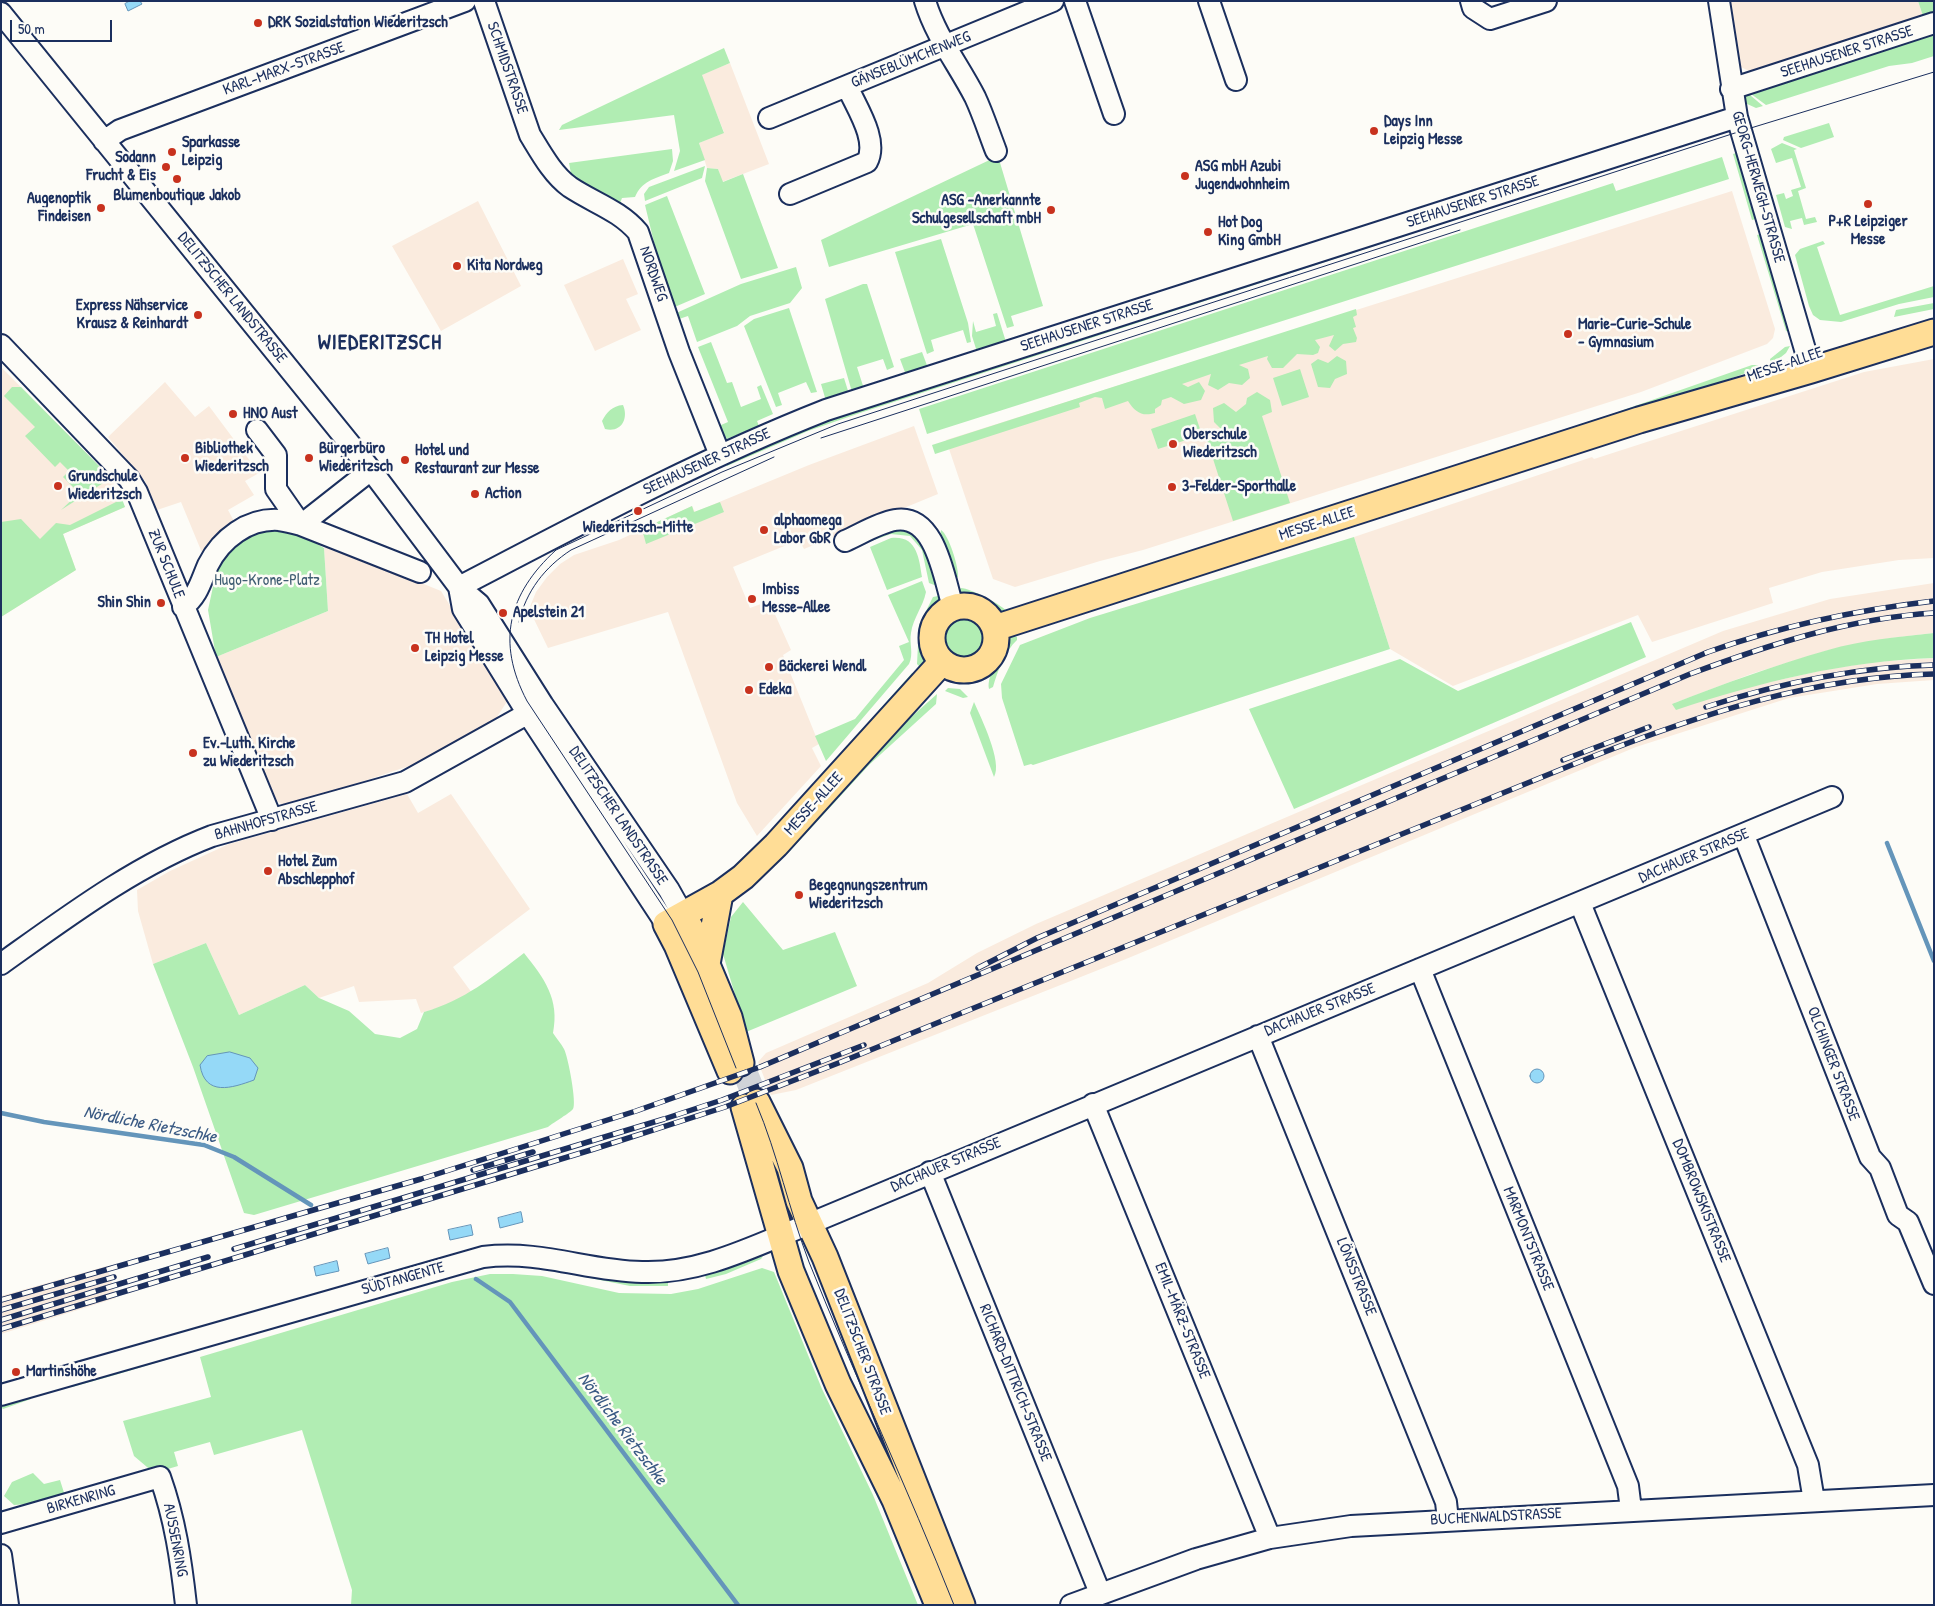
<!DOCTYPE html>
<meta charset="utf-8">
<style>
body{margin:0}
#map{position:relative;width:1935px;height:1606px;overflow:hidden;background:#fdfcf7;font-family:"Patrick Hand",sans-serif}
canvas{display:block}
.frame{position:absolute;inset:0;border:2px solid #1b2f5e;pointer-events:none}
.scale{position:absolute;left:10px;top:20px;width:102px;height:22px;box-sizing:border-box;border:2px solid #1b2f5e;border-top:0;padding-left:6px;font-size:15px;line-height:18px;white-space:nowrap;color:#1b2f5e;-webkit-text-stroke:4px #fdfcf7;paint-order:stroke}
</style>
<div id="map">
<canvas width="1935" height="1606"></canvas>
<div class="frame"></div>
<div class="scale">50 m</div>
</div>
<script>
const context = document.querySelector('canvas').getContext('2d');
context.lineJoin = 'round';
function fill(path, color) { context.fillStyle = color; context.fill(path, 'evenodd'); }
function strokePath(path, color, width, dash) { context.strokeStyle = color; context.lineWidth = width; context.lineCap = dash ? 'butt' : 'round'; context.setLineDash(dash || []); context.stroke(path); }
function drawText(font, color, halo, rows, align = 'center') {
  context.font = font + ' "Patrick Hand",sans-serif'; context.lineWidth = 5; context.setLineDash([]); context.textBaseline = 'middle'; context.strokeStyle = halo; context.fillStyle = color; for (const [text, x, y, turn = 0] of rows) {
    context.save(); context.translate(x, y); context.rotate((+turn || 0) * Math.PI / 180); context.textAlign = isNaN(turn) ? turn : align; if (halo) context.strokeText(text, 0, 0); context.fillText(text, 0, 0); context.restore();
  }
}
fill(new Path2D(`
 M 1729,1 L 1918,1 L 1923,16 L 1751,72 L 1739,66 Z
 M 730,63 L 769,164 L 722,182 L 718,169 L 707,168 L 699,143 L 724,132 L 701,75 Z
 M 1732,191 L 1775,329 L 1773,338 L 1767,344 L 1641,392 L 1143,550 L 1100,561 L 1015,587 L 993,579 L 946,440 Z
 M 478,201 L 521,286 L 441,331 L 392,246 Z
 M 623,259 L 638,294 L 626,299 L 641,330 L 595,351 L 564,285 Z
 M 1934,359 L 1934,558 L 1899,560 L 1822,572 L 1769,588 L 1773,603 L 1652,642 L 1638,615 L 1453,686 L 1390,649 L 1354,537 L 1592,457 L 1594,459 L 1864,372 Z
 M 1,367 L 111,478 L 125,507 L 63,534 L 76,570 L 1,617 Z
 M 165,382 L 195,417 L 209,406 L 259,473 L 245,481 L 254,495 L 228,510 L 236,525 L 205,560 L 181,502 L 157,510 L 145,481 L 108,437 Z
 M 914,426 L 938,494 L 804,549 L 799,540 L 733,567 L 750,608 L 769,601 L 791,650 L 783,655 L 819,744 L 812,748 L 821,766 L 757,836 L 737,803 L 668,612 L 548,648 L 529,609 L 536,592 L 547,577 L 560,564 L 574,555 L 619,540 L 692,506 L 695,512 L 809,465 Z
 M 330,546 L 441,591 L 508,700 L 495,720 L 433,758 L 286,807 L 277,801 L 216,657 L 328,611 L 324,548 Z
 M 1934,583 L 1934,633 L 1891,638 L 1829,650 L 1751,674 L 1672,704 L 1828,669 L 1874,662 L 1934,658 L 1934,680 L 1877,684 L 1789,698 L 1636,747 L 1126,959 L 796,1090 L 771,1095 L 758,1062 L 766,1053 L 928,983 L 977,953 L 1036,924 L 1723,631 L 1830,599 Z
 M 407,794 L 418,813 L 451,794 L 530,909 L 453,967 L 472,993 L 448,1005 L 421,1013 L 416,999 L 359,1002 L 354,986 L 319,998 L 305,985 L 239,1015 L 206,943 L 153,964 L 138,911 L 137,890 L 170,871 L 229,844 Z
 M 107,1266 L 116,1298 L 1,1334 L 1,1296 Z`), '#faebde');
fill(new Path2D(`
 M 1918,1 L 1934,1 L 1934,12 L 1923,16 Z
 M 1934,29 L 1934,56 L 1912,63 L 1889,66 L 1766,105 L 1751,94 L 1749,89 Z
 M 724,48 L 730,63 L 702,75 L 724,133 L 699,143 L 705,160 L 674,171 L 680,151 L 674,115 L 559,130 L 562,125 Z
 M 1748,90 L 1750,95 L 1763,106 L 1756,108 L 1745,103 L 1742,96 Z
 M 1829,123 L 1834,137 L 1801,148 L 1783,140 L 1784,137 Z
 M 1711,131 L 1713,136 L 860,413 L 808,431 L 727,466 L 724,460 L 787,431 Z
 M 1782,143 L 1797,149 L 1794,150 L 1806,188 L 1798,191 L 1806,219 L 1815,217 L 1817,222 L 1804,225 L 1802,218 L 1790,221 L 1792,229 L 1785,227 L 1776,195 L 1784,193 L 1786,199 L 1793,196 L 1791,190 L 1801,187 L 1792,158 L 1776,163 L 1771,149 Z
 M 672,149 L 673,161 L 669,173 C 654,179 642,181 635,197 L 622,198 L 619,206 L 573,184 L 569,163 Z
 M 1739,152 L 1759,218 L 1752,220 L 1733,154 Z
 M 998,156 L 1043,306 L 1011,316 L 1014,326 L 1007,328 L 973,224 L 829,267 L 821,240 Z
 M 1722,157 L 1729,179 L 927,434 L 919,409 L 1613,183 L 1616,191 Z
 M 705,166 L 702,178 L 645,201 L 644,194 L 649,187 Z
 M 707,168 L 718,169 L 723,182 L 743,174 L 778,268 L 741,279 L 705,181 Z
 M 667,196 L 705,294 L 670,309 L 645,205 Z
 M 1763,233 L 1790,332 L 1786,331 L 1757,235 Z
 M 941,239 L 968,323 L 971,342 L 967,343 L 963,330 L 931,340 L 934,351 L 927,354 L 895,252 Z
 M 1823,241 L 1825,244 L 1817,247 L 1840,315 L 1934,286 L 1934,297 L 1899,304 L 1841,322 L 1820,320 L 1813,315 L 1809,306 L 1795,255 L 1800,249 Z
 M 796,267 L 802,288 L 790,303 L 750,316 L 737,326 L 697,342 L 688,316 L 676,320 L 674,314 L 741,284 Z
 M 863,284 L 867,284 L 894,367 L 887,370 L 883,359 L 857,367 L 864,389 L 852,392 L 825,299 Z
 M 1934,303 L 1934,309 L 1894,317 L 1896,310 Z
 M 789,308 L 817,392 L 811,393 L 806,382 L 778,393 L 782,405 L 776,407 L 744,326 L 754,319 Z
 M 1356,309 L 1357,315 L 1353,317 L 1356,327 L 1353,328 L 1357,338 L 1356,342 L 1343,344 L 1335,351 L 1329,346 L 1334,335 L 1315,340 L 1320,347 L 1318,353 L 1313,355 L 1297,354 L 1283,368 L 1272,368 L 1267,359 L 1268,356 L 1239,365 L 1248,369 L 1250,378 L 1242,385 L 1229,383 L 1218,390 L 1208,385 L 1211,374 L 1182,384 L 1188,387 L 1199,382 L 1205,391 L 1201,400 L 1184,404 L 1171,397 L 1162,400 L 1161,405 L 1155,409 L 1155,413 C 1142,417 1135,412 1128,401 L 1105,409 L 1102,398 L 1095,397 L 1079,403 L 1080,407 L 935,454 L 932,445 Z
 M 997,313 L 1006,342 L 977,352 L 972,336 L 973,321 L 976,332 L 996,326 L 993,314 Z
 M 711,342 L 727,383 L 732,382 L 741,407 L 761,399 L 757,387 L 761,385 L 773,414 L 757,421 L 759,426 L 724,440 L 714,428 L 728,422 L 698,347 Z
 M 1790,346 L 1786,353 L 1771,365 L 1770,359 L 1785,347 Z
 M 922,352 L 928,368 L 906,375 L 900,359 Z
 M 1337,356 L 1346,361 L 1347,374 L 1335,379 L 1330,388 L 1318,387 L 1311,364 L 1318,359 L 1328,363 Z
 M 1752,365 L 1758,365 L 1760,368 L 1616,419 L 1413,482 L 1412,479 L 1612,414 Z
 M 1300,369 L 1309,397 L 1282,406 L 1273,378 Z
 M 844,378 L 849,394 L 826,401 L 821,384 Z
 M 12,387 L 21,387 L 111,478 L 61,510 L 79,493 L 63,477 L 69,471 L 60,462 L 55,467 L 25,436 L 35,427 L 4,396 Z
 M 1257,392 L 1270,400 L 1272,412 L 1262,416 L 1290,503 L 1233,521 L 1205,434 L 1221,429 L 1214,422 L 1213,408 L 1224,403 L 1236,412 L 1246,404 L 1247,398 Z
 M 623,405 C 629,419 621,433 605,429 L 602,421 C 607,412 612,406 623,405 Z
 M 1195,414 L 1202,435 L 1158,449 L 1151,429 Z
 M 122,499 L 125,507 L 63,534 L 76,570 L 1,617 L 1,522 L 21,519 L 40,539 L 56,523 L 70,525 Z
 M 720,502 L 724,512 L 646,544 L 642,529 L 692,506 L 694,512 Z
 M 262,529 L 293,530 L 324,548 L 328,611 L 216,657 L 208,610 L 217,568 L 232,542 Z
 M 891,529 C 928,529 929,557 937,586 L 929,583 L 922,550 L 910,536 L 891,534 L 860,545 Z
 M 941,530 C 949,535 959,568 958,577 L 954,579 L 940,538 Z
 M 1354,537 L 1390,649 L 1033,765 L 1031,764 L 1024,766 L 1002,698 L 1001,684 L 1020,645 L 1090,618 Z
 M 891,538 C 917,535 919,558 922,577 L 887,590 L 870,547 Z
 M 922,581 L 926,592 C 923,607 913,618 911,633 C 909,643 914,654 909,664 L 826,761 L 815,736 L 855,719 L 904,660 L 899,646 L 909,642 L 888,595 Z
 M 961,588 C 970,588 1005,606 1008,613 C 995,613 971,599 959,591 Z
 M 938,596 L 941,601 C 931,612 922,626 923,641 C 923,651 927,659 921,668 L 917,664 L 919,625 L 933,597 Z
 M942 638a21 21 0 1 1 42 0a21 21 0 1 1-42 0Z
 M 1631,622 L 1646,657 L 1294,809 L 1249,709 L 1400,659 L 1458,691 Z
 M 1934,633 L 1934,658 C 1845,661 1760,682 1676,710 L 1672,704 C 1723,684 1775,665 1828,650 C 1862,640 1898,637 1934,633 Z
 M 1012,635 L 1017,637 L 1017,640 C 1005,651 997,672 993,687 L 989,689 C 986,676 1003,646 1012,635 Z
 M 912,673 L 916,676 L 764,840 Z
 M 948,688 L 960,689 L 968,697 L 963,698 L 945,691 Z
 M 937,694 L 936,704 L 870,764 L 788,853 L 776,861 L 890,736 Z
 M 974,702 C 981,718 1003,762 994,777 L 970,713 Z
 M 743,902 L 783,950 L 835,932 L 857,986 L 746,1032 L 723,954 L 731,917 Z
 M 206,943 L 239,1015 L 305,985 L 319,998 L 349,1011 L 375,1034 L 400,1038 L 417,1029 L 424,1012 C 465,1000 491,978 524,953 C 544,978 560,999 553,1033 C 556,1038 561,1043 564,1049 C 568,1056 577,1104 573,1109 C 570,1113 554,1122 548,1127 L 254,1215 L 244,1213 L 193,1067 L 153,964 Z
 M 763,1256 L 761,1259 L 726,1274 L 706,1279 L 705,1275 Z
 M 511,1262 L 621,1280 L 668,1282 L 668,1286 L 630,1286 L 540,1268 L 486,1265 Z
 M 762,1268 L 774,1272 L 822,1389 L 873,1495 L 918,1605 L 351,1605 L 352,1590 L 302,1430 L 214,1455 L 210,1442 L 174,1452 L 178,1466 L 154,1473 L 134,1456 L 123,1421 L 211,1397 L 200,1357 L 452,1282 L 490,1274 L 513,1274 L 542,1276 L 619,1293 L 671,1294 L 698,1289 Z
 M 447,1276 L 115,1375 L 72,1387 L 70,1384 Z
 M 30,1396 L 31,1399 L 3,1409 L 1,1407 L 11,1401 Z
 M 33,1473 L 44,1484 L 60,1480 L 66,1499 L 30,1510 L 28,1504 L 14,1505 L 4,1496 L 12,1482 Z`), '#b1edb3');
const water = new Path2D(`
 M 130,1 L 140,1 L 142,4 L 128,11 L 125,4 Z
 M 230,1052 L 250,1058 L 258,1068 L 254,1080 C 232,1088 205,1097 200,1065 L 207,1056 Z
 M1530 1076a7 7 0 1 1 14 0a7 7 0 1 1-14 0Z
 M 521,1212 L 523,1222 L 500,1228 L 498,1218 Z
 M 471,1225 L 473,1235 L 450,1240 L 448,1230 Z
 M 388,1248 L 390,1258 L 368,1264 L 365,1254 Z
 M 337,1261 L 339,1271 L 316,1276 L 314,1267 Z`);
fill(water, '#95d9f7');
strokePath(water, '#6495ba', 1);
strokePath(new Path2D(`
 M 1887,843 L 1934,961
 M 1,1113 L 44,1122 L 204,1145 L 234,1157 L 311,1205
 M 476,1279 L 510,1302 L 738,1605`), '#6495ba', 4.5);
strokePath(new Path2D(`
 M 742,1065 L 757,1102`), '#d0d3d8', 25, [25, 12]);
const minor = new Path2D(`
 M 484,1 L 530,135 C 541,153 553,175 570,187 C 594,203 619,210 638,232 L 679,352 L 720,455
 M 925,1 C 936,37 958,64 975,97 C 983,114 989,133 996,151
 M 1075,1 L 1114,114
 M 1209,1 L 1236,80
 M 1471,1 L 1473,8 L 1490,19 L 1546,1
 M 1719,1 L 1737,117 L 1811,370
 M 1,13 L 371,470 L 459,587 L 479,604 L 543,705 L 669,890 L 683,915
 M 1731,89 L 1934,23
 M 769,118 L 1053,1
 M 104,141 L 120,130 L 465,1
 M 790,194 L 867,162 C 879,140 856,107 847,86
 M 1,345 L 129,479 L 137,492 L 272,820
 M 371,470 L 301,525 L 420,572
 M 845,541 C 861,534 878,523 895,520 C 936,513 944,579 953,607
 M 459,587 C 580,524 699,460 826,410 L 1737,117
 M 459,587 L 463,609 L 528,714 L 666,924
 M 183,607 C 198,596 201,581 208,565 C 221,539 248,518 279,520 C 286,521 294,523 301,525 L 276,489 L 276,455 L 257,430
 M 1744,836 L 1870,1157 L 1880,1168 L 1898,1215 L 1908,1222 L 1934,1284
 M 1580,903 L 1808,1465 L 1814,1501
 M 1,964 C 67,917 136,865 212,836 L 405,782 L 543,705
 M 1420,969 L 1628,1486 L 1631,1510
 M 1258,1036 L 1446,1502 L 1448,1520
 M 1093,1104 L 1270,1538
 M 930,1172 L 1100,1593
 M 1,1395 L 483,1257 C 543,1250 586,1271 642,1272 C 695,1274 744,1251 792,1231 L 1832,797
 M 1,1523 L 160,1477 C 175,1519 181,1560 186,1605
 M 1,1555 L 8,1605
 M 1071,1605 L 1196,1559 L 1270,1538 L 1351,1526 L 1934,1495`);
const major = new Path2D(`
 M932 638a32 32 0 1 1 64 0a32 32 0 1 1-64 0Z
 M 995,628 L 1639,420 L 1811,370 L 1934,332
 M 683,915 L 695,936 L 729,1017 L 741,1063
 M 707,964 L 720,894
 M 730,1071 L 677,945 L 666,924 L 720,894 L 743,877 L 776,845 L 942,662
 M 757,1102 L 790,1168 L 799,1201 L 825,1257 L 962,1605
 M 744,1107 L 791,1271 L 838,1384 L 895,1500 L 938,1605`);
strokePath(minor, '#1b2f5e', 24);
strokePath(major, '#1b2f5e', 29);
strokePath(minor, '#fdfcf7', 20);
strokePath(major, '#ffdd96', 25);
strokePath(new Path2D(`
 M 821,438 L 1460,230
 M 519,622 C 526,591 545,567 571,550 L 774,457
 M 736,1068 L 698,972 L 672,920 L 527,701 C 496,642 508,594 556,550 L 722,472 L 838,424 L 1741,131 L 1934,72
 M 756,1103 C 778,1155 789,1210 809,1262 C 855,1377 908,1489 954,1605`), '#1b2f5e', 1);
const rail = new Path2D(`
 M 1706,707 C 1780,683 1856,667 1934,665
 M 1563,760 L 1649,727
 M 978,968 L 1037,938 L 1708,652 C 1781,626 1856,610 1934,601
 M 473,1170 L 533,1152
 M 234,1249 L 664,1119 L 722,1100 L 864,1045
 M 1,1300 L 421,1179 L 636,1111 L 760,1067 L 1690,674 C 1768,645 1850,618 1934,613
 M 1,1310 L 114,1277
 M 1,1320 L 208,1257
 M 1,1329 L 594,1149 L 725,1107 L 841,1062 L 1589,758 C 1701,714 1812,677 1934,674`);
strokePath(rail, '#1b2f5e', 5.5);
strokePath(rail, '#fdfcf7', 4, [11]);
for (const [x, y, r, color] of [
 [258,23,5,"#c8321e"],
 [1374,131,5,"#c8321e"],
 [172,152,5,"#c8321e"],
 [166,167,5,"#c8321e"],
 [1185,176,5,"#c8321e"],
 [177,179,5,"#c8321e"],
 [1868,204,5,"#c8321e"],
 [101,208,5,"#c8321e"],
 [1051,210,5,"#c8321e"],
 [1208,232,5,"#c8321e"],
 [457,266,5,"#c8321e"],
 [198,315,5,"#c8321e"],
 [1568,334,5,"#c8321e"],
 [233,414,5,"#c8321e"],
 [1173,444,5,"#c8321e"],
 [185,458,5,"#c8321e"],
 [309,458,5,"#c8321e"],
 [405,460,5,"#c8321e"],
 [58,486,5,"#c8321e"],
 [1172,487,5,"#c8321e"],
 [475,494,5,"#c8321e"],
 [638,511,5,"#c8321e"],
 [764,530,5,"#c8321e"],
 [752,599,5,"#c8321e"],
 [161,603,5,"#c8321e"],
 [503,613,5,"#c8321e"],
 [415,648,5,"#c8321e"],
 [769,667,5,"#c8321e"],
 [749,690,5,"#c8321e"],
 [193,753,5,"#c8321e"],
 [268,871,5,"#c8321e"],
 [799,895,5,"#c8321e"],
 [16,1372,5,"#c8321e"]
]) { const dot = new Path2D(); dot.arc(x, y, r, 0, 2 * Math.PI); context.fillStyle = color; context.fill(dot); strokePath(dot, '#fdfcf7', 2); }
drawText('bold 16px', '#1b2f5e', '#fdfcf7', [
 ["DRK Sozialstation Wiederitzsch",268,23],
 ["Days Inn",1384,122],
 ["Leipzig Messe",1384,140],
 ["Sparkasse",182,143],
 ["Leipzig",182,161],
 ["Sodann",156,158,"right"],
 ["Frucht & Eis",156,176,"right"],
 ["ASG mbH Azubi",1195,167],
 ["Jugendwohnheim",1195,185],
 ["Blumenboutique Jakob",177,196,"center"],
 ["Augenoptik",91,199,"right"],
 ["Findeisen",91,217,"right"],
 ["ASG -Anerkannte",1041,201,"right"],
 ["Schulgesellschaft mbH",1041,219,"right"],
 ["P+R Leipziger",1868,222,"center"],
 ["Messe",1868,240,"center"],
 ["Hot Dog",1218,223],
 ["King GmbH",1218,241],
 ["Kita Nordweg",467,266],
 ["Express Nähservice",188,306,"right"],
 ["Krausz & Reinhardt",188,324,"right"],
 ["Marie-Curie-Schule",1578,325],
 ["- Gymnasium",1578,343],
 ["HNO Aust",243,414],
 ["Oberschule",1183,435],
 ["Wiederitzsch",1183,453],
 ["Bibliothek",195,449],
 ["Wiederitzsch",195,467],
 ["Bürgerbüro",319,449],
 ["Wiederitzsch",319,467],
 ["Hotel und",415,451],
 ["Restaurant zur Messe",415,469],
 ["Grundschule",68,477],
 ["Wiederitzsch",68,495],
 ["3-Felder-Sporthalle",1182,487],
 ["Action",485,494],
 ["alphaomega",774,521],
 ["Labor GbR",774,539],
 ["Wiederitzsch-Mitte",638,528,"center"],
 ["Imbiss",762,590],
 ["Messe-Allee",762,608],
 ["Shin Shin",151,603,"right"],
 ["Apelstein 21",513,613],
 ["TH Hotel",425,639],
 ["Leipzig Messe",425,657],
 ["Bäckerei Wendl",779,667],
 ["Edeka",759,690],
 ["Ev.-Luth. Kirche",203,744],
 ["zu Wiederitzsch",203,762],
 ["Hotel Zum",278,862],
 ["Abschlepphof",278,880],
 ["Begegnungszentrum",809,886],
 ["Wiederitzsch",809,904],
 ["Martinshöhe",26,1372]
], 'left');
drawText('16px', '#1b2f5e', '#fdfcf7', [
 ["SEEHAUSENER STRASSE",1847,52,-18],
 ["GÄNSEBLÜMCHENWEG",911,60,-22],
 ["SCHMIDSTRASSE",507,68,71],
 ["KARL-MARX-STRASSE",284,69,-20],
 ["GEORG-HERWEGH-STRASSE",1758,187,74],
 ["SEEHAUSENER STRASSE",1473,202,-18],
 ["NORDWEG",653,274,71],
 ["DELITZSCHER LANDSTRASSE",232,298,51],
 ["SEEHAUSENER STRASSE",1087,326,-18],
 ["MESSE-ALLEE",1785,365,-19],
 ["SEEHAUSENER STRASSE",707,462,-25],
 ["MESSE-ALLEE",1317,524,-18],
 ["ZUR SCHULE",166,564,68],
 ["MESSE-ALLEE",814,804,-48],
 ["DELITZSCHER LANDSTRASSE",618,816,56],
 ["BAHNHOFSTRASSE",266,821,-16],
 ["DACHAUER STRASSE",1694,856,-23],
 ["DACHAUER STRASSE",1320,1010,-22],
 ["OLCHINGER STRASSE",1833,1064,69],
 ["DACHAUER STRASSE",946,1165,-23],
 ["DOMBROWSKISTRASSE",1701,1201,68],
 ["MARMONTSTRASSE",1528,1239,68],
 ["LÖNSSTRASSE",1356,1277,68],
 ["SÜDTANGENTE",403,1279,-16],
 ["EMIL-MÄRZ-STRASSE",1182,1321,68],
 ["DELITZSCHER STRASSE",862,1352,69],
 ["RICHARD-DITTRICH-STRASSE",1015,1383,68],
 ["BIRKENRING",81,1500,-16],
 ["BUCHENWALDSTRASSE",1496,1517,-3],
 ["AUSSENRING",175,1540,79]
]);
drawText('16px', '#405e73', '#fdfcf7', [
 ["Hugo-Krone-Platz",267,581]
]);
drawText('italic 18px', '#3a5a84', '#fdfcf7', [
 ["Nördliche Rietzschke",150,1125,11],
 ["Nördliche Rietzschke",622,1429,53]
]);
context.letterSpacing = '1px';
drawText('bold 21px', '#1b2f5e', '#fdfcf7', [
 ["WIEDERITZSCH",380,343]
]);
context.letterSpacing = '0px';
</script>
